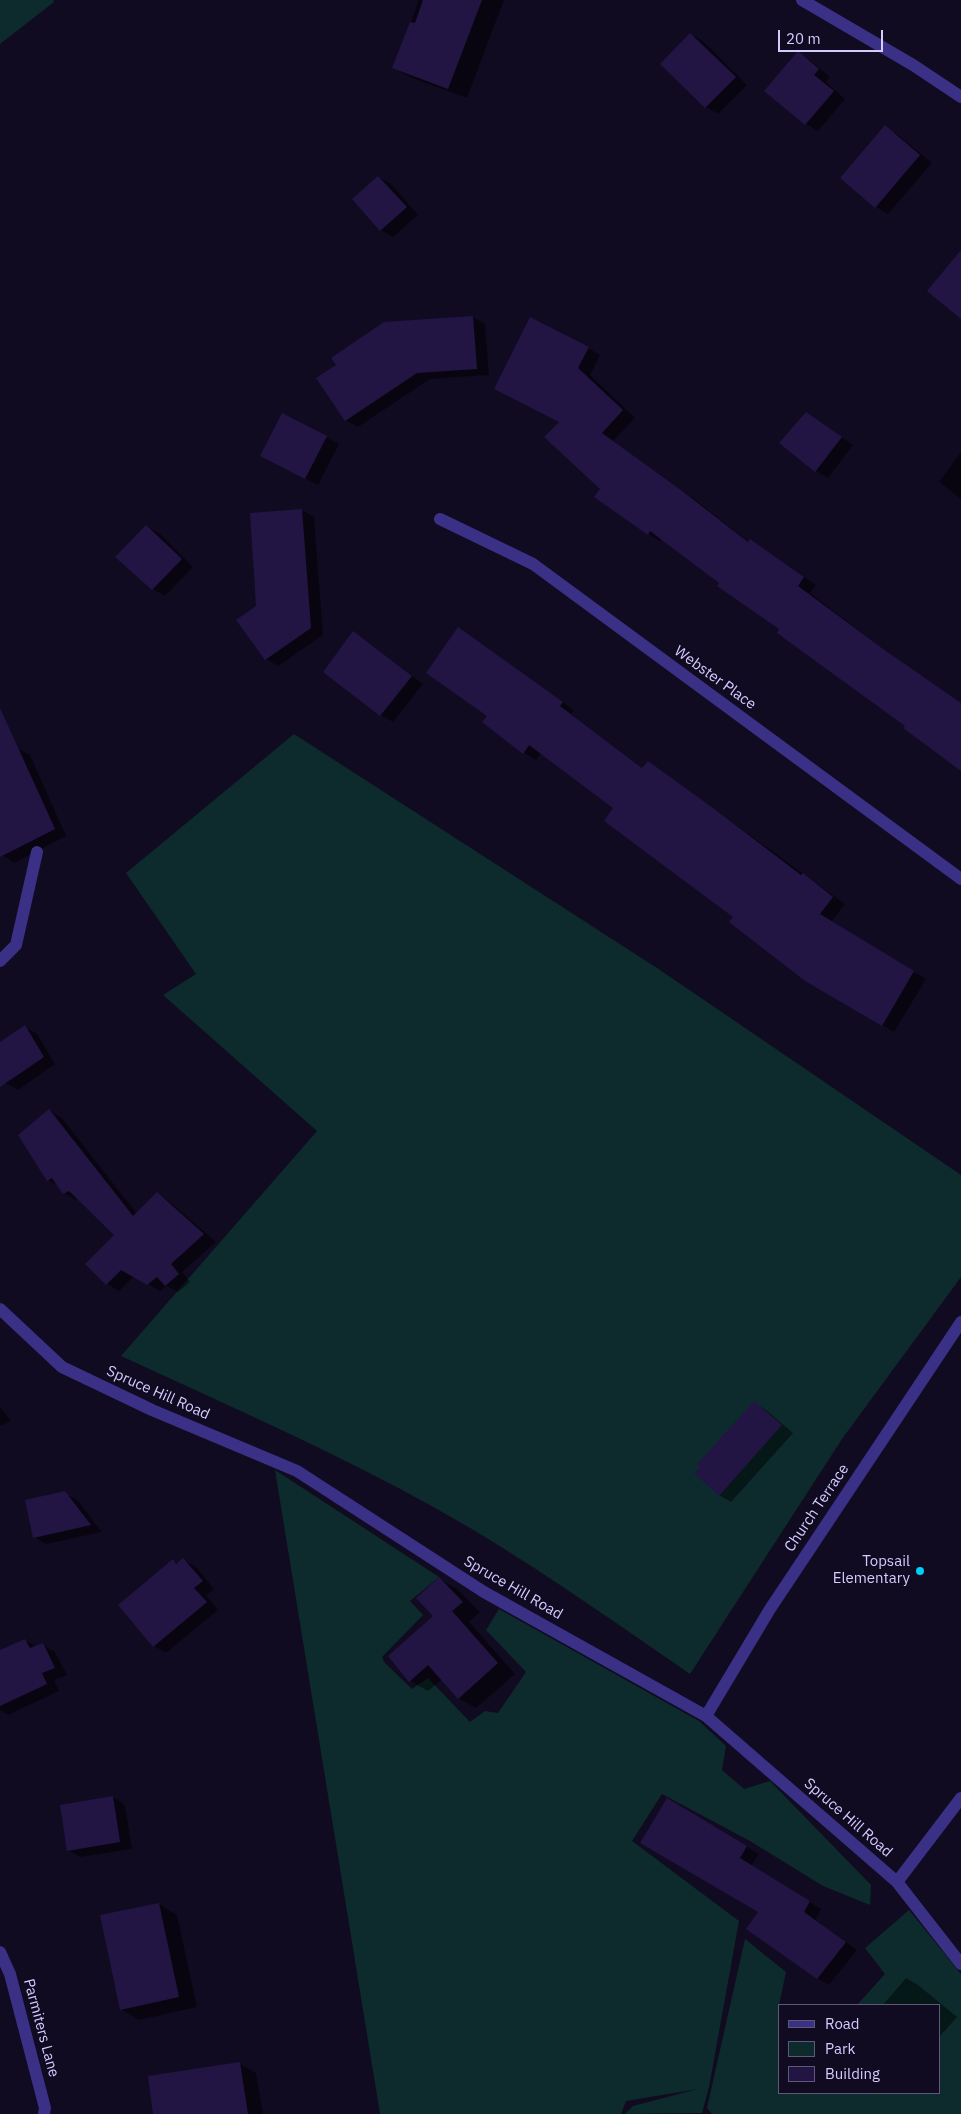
<!DOCTYPE html>
<style>
body{margin:0}
#map{position:relative;width:961px;height:2114px;overflow:hidden;background:#100b21;font-family:"IBM Plex Sans",sans-serif}
canvas{display:block}
.legend{position:absolute;left:778px;top:2004px;width:162px;height:90px;box-sizing:border-box;background:#100b21;border:1px solid #5e587a;margin:0;padding:6px 9px;list-style:none;font-size:15px;color:#d4cbff}
.legend li{display:flex;align-items:center;gap:10px;height:25px}
.legend b{width:25px;border:1px solid #5e587a}
.scale{position:absolute;left:778px;top:30px;width:105px;height:22px;box-sizing:border-box;border:2px solid #d4cbff;border-top:0;padding-left:6px;font-size:15px;line-height:18px;white-space:nowrap;color:#d4cbff;-webkit-text-stroke:4px #100b21;paint-order:stroke}
</style>
<div id="map">
<canvas width="961" height="2114"></canvas>
<ul class="legend">
<li><b style="height:6px;background:#3a3086"></b>Road</li>
<li><b style="height:14px;background:#0d2b2c"></b>Park</li>
<li><b style="height:14px;background:#221544"></b>Building</li>
</ul>
<div class="scale">20 m</div>
</div>
<script>
const context = document.querySelector('canvas').getContext('2d');
context.lineJoin = 'round';
function fill(path, color) { context.fillStyle = color; context.fill(path, 'evenodd'); }
function strokePath(path, color, width, dash) { context.strokeStyle = color; context.lineWidth = width; context.lineCap = dash ? 'butt' : 'round'; context.setLineDash(dash || []); context.stroke(path); }
function drawText(font, color, halo, rows, align = 'center') {
  context.font = font + ' "IBM Plex Sans",sans-serif'; context.lineWidth = 4; context.setLineDash([]); context.textBaseline = 'middle'; context.strokeStyle = halo; context.fillStyle = color; for (const [text, x, y, turn = 0] of rows) {
    context.save(); context.translate(x, y); context.rotate((+turn || 0) * Math.PI / 180); context.textAlign = isNaN(turn) ? turn : align; if (halo) context.strokeText(text, 0, 0); context.fillText(text, 0, 0); context.restore();
  }
}
fill(new Path2D(`
 M 0,0 L 53,0 L 54,2 L 0,44 Z
 M 294,734 L 660,970 L 961,1175 L 961,1277 L 842,1439 L 690,1674 C 607,1617 525,1558 437,1509 C 335,1452 227,1405 121,1356 L 317,1131 L 163,995 L 196,974 L 126,873 Z
 M 275,1470 L 439,1577 L 410,1601 L 423,1615 L 382,1657 L 385,1663 L 412,1689 L 428,1678 L 470,1722 L 485,1711 L 498,1713 L 526,1672 L 486,1630 L 499,1609 L 699,1721 L 726,1746 L 722,1770 L 744,1789 L 770,1781 L 871,1885 L 870,1905 L 823,1886 L 750,1841 L 662,1794 L 632,1841 L 739,1921 L 709,2087 L 702,2113 L 625,2114 L 633,2106 L 698,2089 L 626,2101 L 621,2114 L 380,2114 Z
 M 909,1910 L 961,1974 L 961,2114 L 712,2114 L 707,2108 L 745,1939 L 786,1972 L 779,2005 L 780,2093 L 940,2093 L 940,2005 L 857,2005 L 885,1974 L 865,1948 Z`), '#0d2b2c');
fill(new Path2D(`
 M 419,0 L 504,0 L 467,98 L 412,78 L 394,68 Z
 M 690,34 L 703,41 L 747,85 L 718,114 L 706,107 Z
 M 798,53 L 810,60 L 830,77 L 826,82 L 845,99 L 818,131 L 806,124 Z
 M 885,127 L 897,134 L 932,163 L 888,214 L 876,207 L 841,178 Z
 M 378,177 L 391,184 L 418,215 L 393,237 L 381,230 Z
 M 473,317 L 485,324 L 489,375 L 430,379 L 358,427 L 345,420 Z
 M 588,348 L 600,355 L 590,375 L 635,418 L 613,441 L 693,498 L 749,542 L 750,541 L 763,548 L 816,585 L 810,593 L 898,660 L 961,703 L 961,769 L 662,539 L 660,541 L 648,534 L 602,489 L 560,422 L 507,395 Z
 M 283,415 L 339,444 L 318,485 L 274,463 Z
 M 818,421 L 853,445 L 828,478 L 816,471 L 780,443 Z
 M 961,452 L 961,499 L 939,482 Z
 M 302,510 L 314,517 L 323,635 L 278,666 L 266,659 L 258,606 L 251,514 Z
 M 146,526 L 159,533 L 193,567 L 165,596 L 153,589 Z
 M 459,629 L 574,710 L 571,714 L 644,769 L 648,763 L 660,770 L 845,904 L 831,922 L 926,979 L 894,1032 L 806,980 L 615,807 L 541,753 L 536,760 L 524,753 L 489,715 Z
 M 353,633 L 365,640 L 423,684 L 393,722 L 381,715 L 324,672 Z
 M 17,748 L 30,755 L 66,836 L 14,863 L 2,855 L 0,852 L 0,759 Z
 M 25,1027 L 37,1034 L 55,1064 L 18,1090 L 6,1083 L 0,1077 L 0,1044 Z
 M 50,1111 L 62,1118 L 137,1214 L 157,1194 L 169,1201 L 216,1242 L 182,1272 L 190,1282 L 178,1292 L 167,1286 L 160,1291 L 134,1276 L 119,1291 L 107,1284 L 86,1264 L 115,1235 L 79,1199 L 76,1200 L 64,1193 L 59,1186 L 48,1180 Z
 M 754,1403 L 766,1410 L 793,1433 L 731,1502 L 719,1495 Z
 M 0,1407 L 11,1421 L 0,1426 Z
 M 64,1493 L 77,1500 L 102,1532 L 46,1544 L 34,1537 Z
 M 184,1560 L 196,1567 L 214,1589 L 206,1595 L 218,1610 L 166,1653 L 154,1646 L 173,1561 L 178,1564 Z
 M 440,1579 L 457,1589 L 480,1612 L 469,1622 L 515,1674 L 476,1708 L 458,1698 L 442,1679 L 428,1691 L 410,1681 L 435,1616 Z
 M 25,1640 L 37,1647 L 43,1645 L 55,1652 L 67,1675 L 54,1680 L 59,1691 L 8,1715 L 0,1710 L 0,1651 Z
 M 113,1797 L 125,1805 L 132,1849 L 80,1857 L 68,1850 Z
 M 668,1800 L 759,1854 L 751,1866 L 821,1909 L 816,1920 L 857,1950 L 829,1985 L 817,1978 Z
 M 159,1904 L 177,1915 L 197,2007 L 139,2020 L 121,2009 Z
 M 906,1978 L 918,1985 L 957,2017 L 940,2036 L 940,2005 L 883,2005 Z
 M 240,2064 L 256,2073 L 263,2114 L 155,2114 Z`), '#0007');
fill(new Path2D(`
 M 423,0 L 482,0 L 448,89 L 392,68 L 410,22 L 415,23 Z
 M 690,33 L 736,77 L 705,108 L 660,64 Z
 M 798,51 L 819,69 L 814,75 L 834,91 L 805,125 L 764,91 Z
 M 885,125 L 920,155 L 875,208 L 840,178 Z
 M 378,176 L 407,207 L 380,231 L 352,199 Z
 M 961,250 L 961,319 L 927,291 Z
 M 473,316 L 477,369 L 417,373 L 345,421 L 316,378 L 336,365 L 331,358 L 384,322 Z
 M 530,317 L 589,347 L 578,368 L 623,410 L 602,433 L 681,490 L 748,542 L 750,539 L 804,577 L 798,586 L 886,651 L 961,703 L 961,771 L 903,728 L 905,726 L 777,633 L 779,629 L 717,586 L 719,583 L 650,531 L 648,535 L 594,497 L 600,489 L 544,437 L 559,422 L 494,389 Z
 M 806,412 L 842,437 L 815,472 L 779,443 Z
 M 282,413 L 327,436 L 305,479 L 260,456 Z
 M 302,509 L 311,628 L 265,660 L 236,620 L 256,606 L 250,513 Z
 M 146,525 L 182,559 L 152,590 L 115,557 Z
 M 458,627 L 563,702 L 560,706 L 642,768 L 648,761 L 713,808 L 801,875 L 803,873 L 833,897 L 820,914 L 914,971 L 882,1026 L 805,981 L 729,922 L 733,917 L 604,821 L 613,808 L 529,745 L 523,754 L 482,722 L 487,716 L 426,673 Z
 M 353,631 L 412,676 L 380,716 L 323,672 Z
 M 0,708 L 55,829 L 0,857 Z
 M 25,1025 L 44,1057 L 0,1087 L 0,1042 Z
 M 49,1109 L 133,1216 L 157,1192 L 204,1234 L 171,1264 L 179,1274 L 165,1286 L 157,1277 L 147,1285 L 121,1270 L 106,1285 L 85,1264 L 114,1235 L 69,1191 L 63,1194 L 52,1178 L 47,1181 L 18,1135 Z
 M 754,1401 L 782,1425 L 719,1496 L 694,1473 L 700,1467 L 697,1464 Z
 M 65,1491 L 91,1525 L 33,1538 L 25,1500 Z
 M 183,1558 L 203,1581 L 194,1588 L 207,1602 L 153,1647 L 118,1605 L 173,1559 L 176,1564 Z
 M 439,1577 L 463,1602 L 452,1611 L 498,1663 L 458,1699 L 428,1665 L 409,1682 L 388,1656 L 433,1616 L 416,1598 Z
 M 25,1639 L 30,1648 L 43,1643 L 55,1668 L 42,1673 L 47,1684 L 0,1706 L 0,1650 Z
 M 113,1796 L 120,1842 L 67,1851 L 60,1805 Z
 M 667,1798 L 747,1846 L 740,1858 L 810,1901 L 804,1912 L 846,1942 L 817,1979 L 746,1929 L 758,1912 L 640,1843 Z
 M 159,1903 L 179,1997 L 120,2010 L 100,1915 Z
 M 240,2062 L 248,2114 L 153,2114 L 148,2076 Z`), '#221544');
strokePath(new Path2D(`
 M 802,0 L 913,65 L 961,97
 M 440,519 L 533,564 L 961,879
 M 0,961 L 16,945 L 37,852
 M 0,1309 L 62,1367 L 152,1410 L 297,1471 L 484,1592 L 706,1716 L 897,1882 L 961,1964
 M 706,1716 L 770,1609 L 961,1322
 M 897,1882 L 961,1798
 M 0,1952 L 10,1974 L 45,2108 L 44,2114`), '#3a3086', 12);
for (const [x, y, r, color] of [
 [920,1571,5,"#00ccf6"]
]) { const dot = new Path2D(); dot.arc(x, y, r, 0, 2 * Math.PI); context.fillStyle = color; context.fill(dot); strokePath(dot, '#100b21', 2); }
drawText('15px', '#d4cbff', '#100b21', [
 ["Webster Place",715,678,36],
 ["Spruce Hill Road",158,1393,24],
 ["Church Terrace",817,1508,-56],
 ["Spruce Hill Road",513,1588,30],
 ["Spruce Hill Road",848,1818,41],
 ["Parmiters Lane",41,2028,75]
]);
drawText('15px', '#d4cbff', '#100b21', [
 ["Topsail",910,1562],
 ["Elementary",910,1579]
], 'right');
</script>
